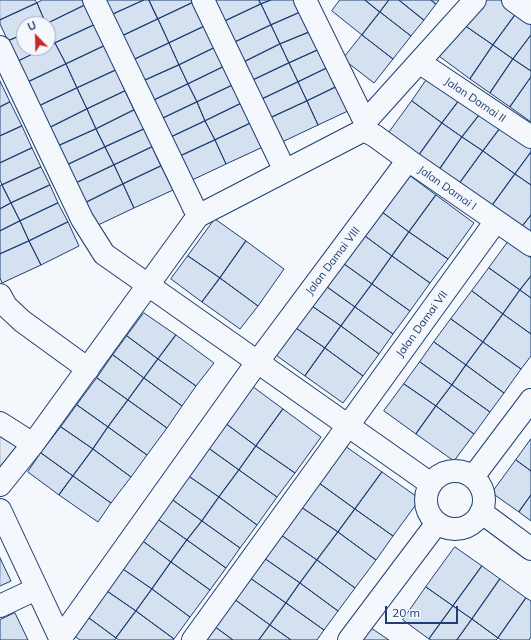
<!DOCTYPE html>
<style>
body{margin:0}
#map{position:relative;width:531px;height:640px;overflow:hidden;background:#f4f7fb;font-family:Mulish,sans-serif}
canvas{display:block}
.north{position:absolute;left:16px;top:16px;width:40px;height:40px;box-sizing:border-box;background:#f4f7fb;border:1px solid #9eadc5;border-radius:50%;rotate:337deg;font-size:11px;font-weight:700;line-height:16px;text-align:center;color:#1d3f73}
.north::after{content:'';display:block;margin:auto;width:14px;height:18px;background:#c62828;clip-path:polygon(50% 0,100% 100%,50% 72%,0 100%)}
.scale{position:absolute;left:385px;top:606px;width:73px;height:18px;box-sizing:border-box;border:2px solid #1d3f73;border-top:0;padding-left:5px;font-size:12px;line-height:14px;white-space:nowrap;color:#1d3f73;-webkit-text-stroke:3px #f4f7fb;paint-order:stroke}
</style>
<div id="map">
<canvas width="531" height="640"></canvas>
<div class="north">U</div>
<div class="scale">20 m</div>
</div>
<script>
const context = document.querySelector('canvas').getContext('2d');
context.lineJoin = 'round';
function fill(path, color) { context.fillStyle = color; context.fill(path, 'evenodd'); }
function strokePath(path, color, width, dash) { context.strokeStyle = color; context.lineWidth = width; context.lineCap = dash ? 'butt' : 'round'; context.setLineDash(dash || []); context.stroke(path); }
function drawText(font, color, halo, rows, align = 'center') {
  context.font = font + ' Mulish,sans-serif'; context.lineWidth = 3; context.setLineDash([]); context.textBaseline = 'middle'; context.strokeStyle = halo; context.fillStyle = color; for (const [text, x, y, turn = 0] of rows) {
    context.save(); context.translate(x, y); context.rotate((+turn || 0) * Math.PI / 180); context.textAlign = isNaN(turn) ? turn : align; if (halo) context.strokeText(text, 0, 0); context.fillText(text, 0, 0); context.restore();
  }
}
const green = new Path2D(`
 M 0,433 L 18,444 L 0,468 Z`);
fill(green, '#e3e9f0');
strokePath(green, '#687fa3', 1);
const building = new Path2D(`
 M 0,0 L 35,0 L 37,3 L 0,20 Z
 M 43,0 L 82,0 L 85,5 L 46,24 L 37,3 Z
 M 102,0 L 144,0 L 109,16 Z
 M 144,0 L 149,0 L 158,19 L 120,37 L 109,16 Z
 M 149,0 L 196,0 L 196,1 L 158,19 Z
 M 213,0 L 259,0 L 261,4 L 223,22 Z
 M 259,0 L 271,0 L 261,4 Z
 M 271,0 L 297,0 L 303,11 L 271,25 L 261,4 Z
 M 340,0 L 365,0 L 380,12 L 362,35 L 332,11 Z
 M 365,0 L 389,0 L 380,12 Z
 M 389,0 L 399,0 L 424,20 L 411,36 L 380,12 Z
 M 399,0 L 431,0 L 436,4 L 424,20 Z
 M 431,0 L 439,0 L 436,4 Z
 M 483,0 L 503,0 L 518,11 L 493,45 L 464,25 Z
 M 196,1 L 207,25 L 169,43 L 158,19 Z
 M 37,3 L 46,24 L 24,24 L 24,34 L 8,41 L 0,24 L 0,20 Z
 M 261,4 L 271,25 L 233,43 L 223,22 Z
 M 85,5 L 94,25 L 55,43 L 48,27 L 48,24 L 46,24 Z
 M 303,11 L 312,31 L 280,44 L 271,25 Z
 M 518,11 L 531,20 L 531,35 L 513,59 L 493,45 Z
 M 380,12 L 411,36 L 393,59 L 362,35 Z
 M 158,19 L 169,43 L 131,61 L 120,37 Z
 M 94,25 L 104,46 L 66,64 L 55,43 Z
 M 207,25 L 218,46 L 179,65 L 169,43 Z
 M 271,25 L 280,44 L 242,63 L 233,43 Z
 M 464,25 L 493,45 L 470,79 L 439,56 Z
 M 48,27 L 55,43 L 48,47 Z
 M 312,31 L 320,49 L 289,63 L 280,44 Z
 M 24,34 L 24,48 L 45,48 L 18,61 L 8,41 Z
 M 362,35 L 393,59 L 374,83 L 343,59 Z
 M 531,35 L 531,71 L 513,59 Z
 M 55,43 L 66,64 L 28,82 L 18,61 L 45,48 L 48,48 L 48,47 Z
 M 169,43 L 179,65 L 141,82 L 131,61 Z
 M 280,44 L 289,63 L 251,81 L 242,63 Z
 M 493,45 L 513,59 L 490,93 L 470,79 Z
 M 104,46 L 116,70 L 77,88 L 66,64 Z
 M 218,46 L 227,65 L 188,84 L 179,65 Z
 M 320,49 L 329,67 L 298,82 L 289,63 Z
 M 513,59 L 531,71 L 531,77 L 510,107 L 490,93 Z
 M 289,63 L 298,82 L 260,100 L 251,81 Z
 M 66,64 L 77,88 L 39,106 L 28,82 Z
 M 179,65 L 188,84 L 150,102 L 141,82 Z
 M 227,65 L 235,84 L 197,102 L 188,84 Z
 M 329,67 L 338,86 L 307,101 L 298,82 Z
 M 116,70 L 125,91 L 87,109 L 77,88 Z
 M 432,72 L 464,94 L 442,123 L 412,101 Z
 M 531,77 L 531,122 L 510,107 Z
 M 0,81 L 10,102 L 0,107 Z
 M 298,82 L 307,101 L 268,119 L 260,100 Z
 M 188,84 L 197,102 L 159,120 L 150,102 Z
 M 235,84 L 244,102 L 205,121 L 197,102 Z
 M 338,86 L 350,110 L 318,125 L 307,101 Z
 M 77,88 L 87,109 L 49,128 L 39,106 Z
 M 125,91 L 134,110 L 96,129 L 87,109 Z
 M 464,94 L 484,109 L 462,137 L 442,123 Z
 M 307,101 L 318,125 L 280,143 L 268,119 Z
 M 412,101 L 442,123 L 419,155 L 388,134 Z
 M 10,102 L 22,126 L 0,136 L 0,107 Z
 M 197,102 L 205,121 L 167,139 L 159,120 Z
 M 244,102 L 253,122 L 215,140 L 205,121 Z
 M 87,109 L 96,129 L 58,146 L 49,128 Z
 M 484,109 L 504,123 L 483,151 L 462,137 Z
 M 134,110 L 144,129 L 105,147 L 96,129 Z
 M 205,121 L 215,140 L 176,158 L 167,139 Z
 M 253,122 L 265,146 L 226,164 L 215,140 Z
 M 442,123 L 462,137 L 439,170 L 419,155 Z
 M 504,123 L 531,142 L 531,152 L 515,174 L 483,151 Z
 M 22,126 L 32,148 L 0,163 L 0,136 Z
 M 96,129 L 105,147 L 67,165 L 58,146 Z
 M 144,129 L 152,147 L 114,165 L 105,147 Z
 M 462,137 L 483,151 L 459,184 L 439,170 Z
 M 215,140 L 226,164 L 188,182 L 176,158 Z
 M 105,147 L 114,165 L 76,183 L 67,165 Z
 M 152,147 L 161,166 L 123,184 L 114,165 Z
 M 32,148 L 41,167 L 2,185 L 0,180 L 0,163 Z
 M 483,151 L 515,174 L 491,207 L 459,184 Z
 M 531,152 L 531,185 L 515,174 Z
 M 114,165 L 123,184 L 85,203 L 76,183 Z
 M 161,166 L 173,190 L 134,208 L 123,184 Z
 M 41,167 L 50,185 L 11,203 L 2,185 Z
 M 405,172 L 436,195 L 409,232 L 378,209 Z
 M 515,174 L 531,185 L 531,215 L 521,228 L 491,207 Z
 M 123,184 L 134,208 L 96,226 L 85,203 Z
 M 2,185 L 11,203 L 0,209 L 0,186 Z
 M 50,185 L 58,203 L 20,221 L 11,203 Z
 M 436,195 L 474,223 L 448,259 L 409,232 Z
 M 11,203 L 20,221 L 0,231 L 0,209 Z
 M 58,203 L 68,222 L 29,241 L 20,221 Z
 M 378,209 L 409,232 L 392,256 L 361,233 Z
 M 531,215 L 531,235 L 521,228 Z
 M 215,219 L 246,241 L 220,278 L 188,256 Z
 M 20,221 L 29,241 L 0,254 L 0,231 Z
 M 68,222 L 79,246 L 41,265 L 29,241 Z
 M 409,232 L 448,259 L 430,283 L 392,256 Z
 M 361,233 L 392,256 L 372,284 L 340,261 Z
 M 29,241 L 41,265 L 2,283 L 0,278 L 0,254 Z
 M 246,241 L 284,269 L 258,306 L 220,278 Z
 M 508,242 L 531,258 L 531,276 L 520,290 L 489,268 Z
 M 188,256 L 220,278 L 202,302 L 171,279 Z
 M 392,256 L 430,283 L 410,311 L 372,284 Z
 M 340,261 L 372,284 L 355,307 L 323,284 Z
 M 489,268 L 520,290 L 503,314 L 472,291 Z
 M 531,276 L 531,298 L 520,290 Z
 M 220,278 L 258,306 L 240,329 L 202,302 Z
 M 323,284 L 355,307 L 341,326 L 309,304 Z
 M 372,284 L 410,311 L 393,334 L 355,307 Z
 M 520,290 L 531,298 L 531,334 L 503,314 Z
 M 472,291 L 503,314 L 483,342 L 451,319 Z
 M 309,304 L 341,326 L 325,348 L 293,326 Z
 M 355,307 L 393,334 L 379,354 L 341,326 Z
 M 144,313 L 176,335 L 158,359 L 127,336 Z
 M 503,314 L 531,334 L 531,356 L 521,369 L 483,342 Z
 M 451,319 L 483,342 L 466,365 L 434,342 Z
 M 293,326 L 325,348 L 305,376 L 273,353 Z
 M 341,326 L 379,354 L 363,376 L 325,348 Z
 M 176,335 L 214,363 L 196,386 L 158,359 Z
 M 127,336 L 158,359 L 144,378 L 113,355 Z
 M 434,342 L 466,365 L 452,385 L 420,362 Z
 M 483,342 L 521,369 L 504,393 L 466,365 Z
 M 325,348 L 363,376 L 343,403 L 305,376 Z
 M 113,355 L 144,378 L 128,400 L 97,378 Z
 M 158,359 L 196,386 L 182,406 L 144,378 Z
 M 420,362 L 452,385 L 436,406 L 404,384 Z
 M 466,365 L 504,393 L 490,412 L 452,385 Z
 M 97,378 L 128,400 L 108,427 L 77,405 Z
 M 144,378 L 182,406 L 167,428 L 128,400 Z
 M 404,384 L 436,406 L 416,434 L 384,411 Z
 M 452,385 L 490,412 L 474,434 L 436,406 Z
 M 252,386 L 283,409 L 256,446 L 225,423 Z
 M 128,400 L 167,428 L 147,455 L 108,427 Z
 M 77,405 L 108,427 L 93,449 L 61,427 Z
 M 436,406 L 474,434 L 454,461 L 416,434 Z
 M 283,409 L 321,437 L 295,473 L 256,446 Z
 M 225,423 L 256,446 L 239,470 L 207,447 Z
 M 61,427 L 93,449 L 73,476 L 41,453 Z
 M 108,427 L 147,455 L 131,477 L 93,449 Z
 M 531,439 L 531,471 L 516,460 Z
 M 256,446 L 295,473 L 277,497 L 239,470 Z
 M 345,446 L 382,472 L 355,509 L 319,483 Z
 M 207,447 L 239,470 L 219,497 L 187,475 Z
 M 93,449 L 131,477 L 111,503 L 73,476 Z
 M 41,453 L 73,476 L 59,495 L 28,472 Z
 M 516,460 L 531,471 L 531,495 L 519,512 L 492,493 Z
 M 239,470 L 277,497 L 257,525 L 219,497 Z
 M 382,472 L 420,499 L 393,536 L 355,509 Z
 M 187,475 L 219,497 L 202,521 L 170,498 Z
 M 73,476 L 111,503 L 98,522 L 59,495 Z
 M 319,483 L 355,509 L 338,532 L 301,507 Z
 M 531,495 L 531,521 L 519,512 Z
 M 219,497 L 257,525 L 240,548 L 202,521 Z
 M 170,498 L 202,521 L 187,540 L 156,518 Z
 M 301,507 L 338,532 L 317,560 L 281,535 Z
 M 355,509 L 393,536 L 376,560 L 338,532 Z
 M 156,518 L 187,540 L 171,562 L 140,539 Z
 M 202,521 L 240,548 L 226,568 L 187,540 Z
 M 338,532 L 376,560 L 355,588 L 317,560 Z
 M 281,535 L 317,560 L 300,583 L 264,558 Z
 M 140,539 L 171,562 L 152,589 L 120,567 Z
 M 187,540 L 226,568 L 210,590 L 171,562 Z
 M 455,547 L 482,566 L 453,606 L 426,587 Z
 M 0,558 L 11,581 L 0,586 Z
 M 264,558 L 300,583 L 286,603 L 250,578 Z
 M 317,560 L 355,588 L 338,611 L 300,583 Z
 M 171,562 L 210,590 L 190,617 L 152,589 Z
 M 482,566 L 500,579 L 472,619 L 453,606 Z
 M 120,567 L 152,589 L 136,611 L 104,589 Z
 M 250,578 L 286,603 L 270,625 L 234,599 Z
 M 500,579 L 526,598 L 498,638 L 472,619 Z
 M 300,583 L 338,611 L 324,630 L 286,603 Z
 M 426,587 L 453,606 L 429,639 L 403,620 Z
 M 104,589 L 136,611 L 116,638 L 85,615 Z
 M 152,589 L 190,617 L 174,639 L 136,611 Z
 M 526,598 L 531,601 L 531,637 L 529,640 L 501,640 L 498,638 Z
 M 234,599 L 270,625 L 259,640 L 233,640 L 214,626 Z
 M 286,603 L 324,630 L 317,640 L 291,640 L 270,625 Z
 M 453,606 L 472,619 L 457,640 L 431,640 L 429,639 Z
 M 136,611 L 174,639 L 173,640 L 119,640 L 116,638 Z
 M 15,613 L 28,640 L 0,640 L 0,620 Z
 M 85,615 L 116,638 L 115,640 L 80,640 L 71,634 Z
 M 472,619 L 498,638 L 496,640 L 457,640 Z
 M 270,625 L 291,640 L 259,640 Z
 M 214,626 L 233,640 L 204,640 Z
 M 371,628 L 389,640 L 362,640 Z`);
fill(building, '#d5e0f0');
strokePath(building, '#1d3f73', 1);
const minor = new Path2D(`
 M 94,0 L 198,216
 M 203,0 L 285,171
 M 513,0 L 531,13
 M 0,47 L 82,219 L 104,254 L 431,484
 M 419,62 L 531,137
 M 365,122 L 475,0
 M 364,130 L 375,136 L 408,160 L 531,245
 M 0,295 L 6,306 L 22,321 L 88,369
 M 0,423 L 33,444
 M426 500a29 29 0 1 1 58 0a29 29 0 1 1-58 0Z
 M 473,477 L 531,400
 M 0,485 L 33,444 L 198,216 L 364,130 L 365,122 L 305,0
 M 0,510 L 61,640
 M 481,512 L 531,549
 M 0,606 L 36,589
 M 60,639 L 253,368 L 408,160
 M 193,640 L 496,221
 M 349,640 L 437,523`);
strokePath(minor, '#1d3f73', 24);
strokePath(minor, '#f4f7fb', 22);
drawText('11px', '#1d3f73', '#f4f7fb', [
 ["Jalan Damai II",475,100,34],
 ["Jalan Damai I",447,188,35],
 ["Jalan Damai VIII",333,261,-53],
 ["Jalan Damai VII",422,324,-54]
]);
</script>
